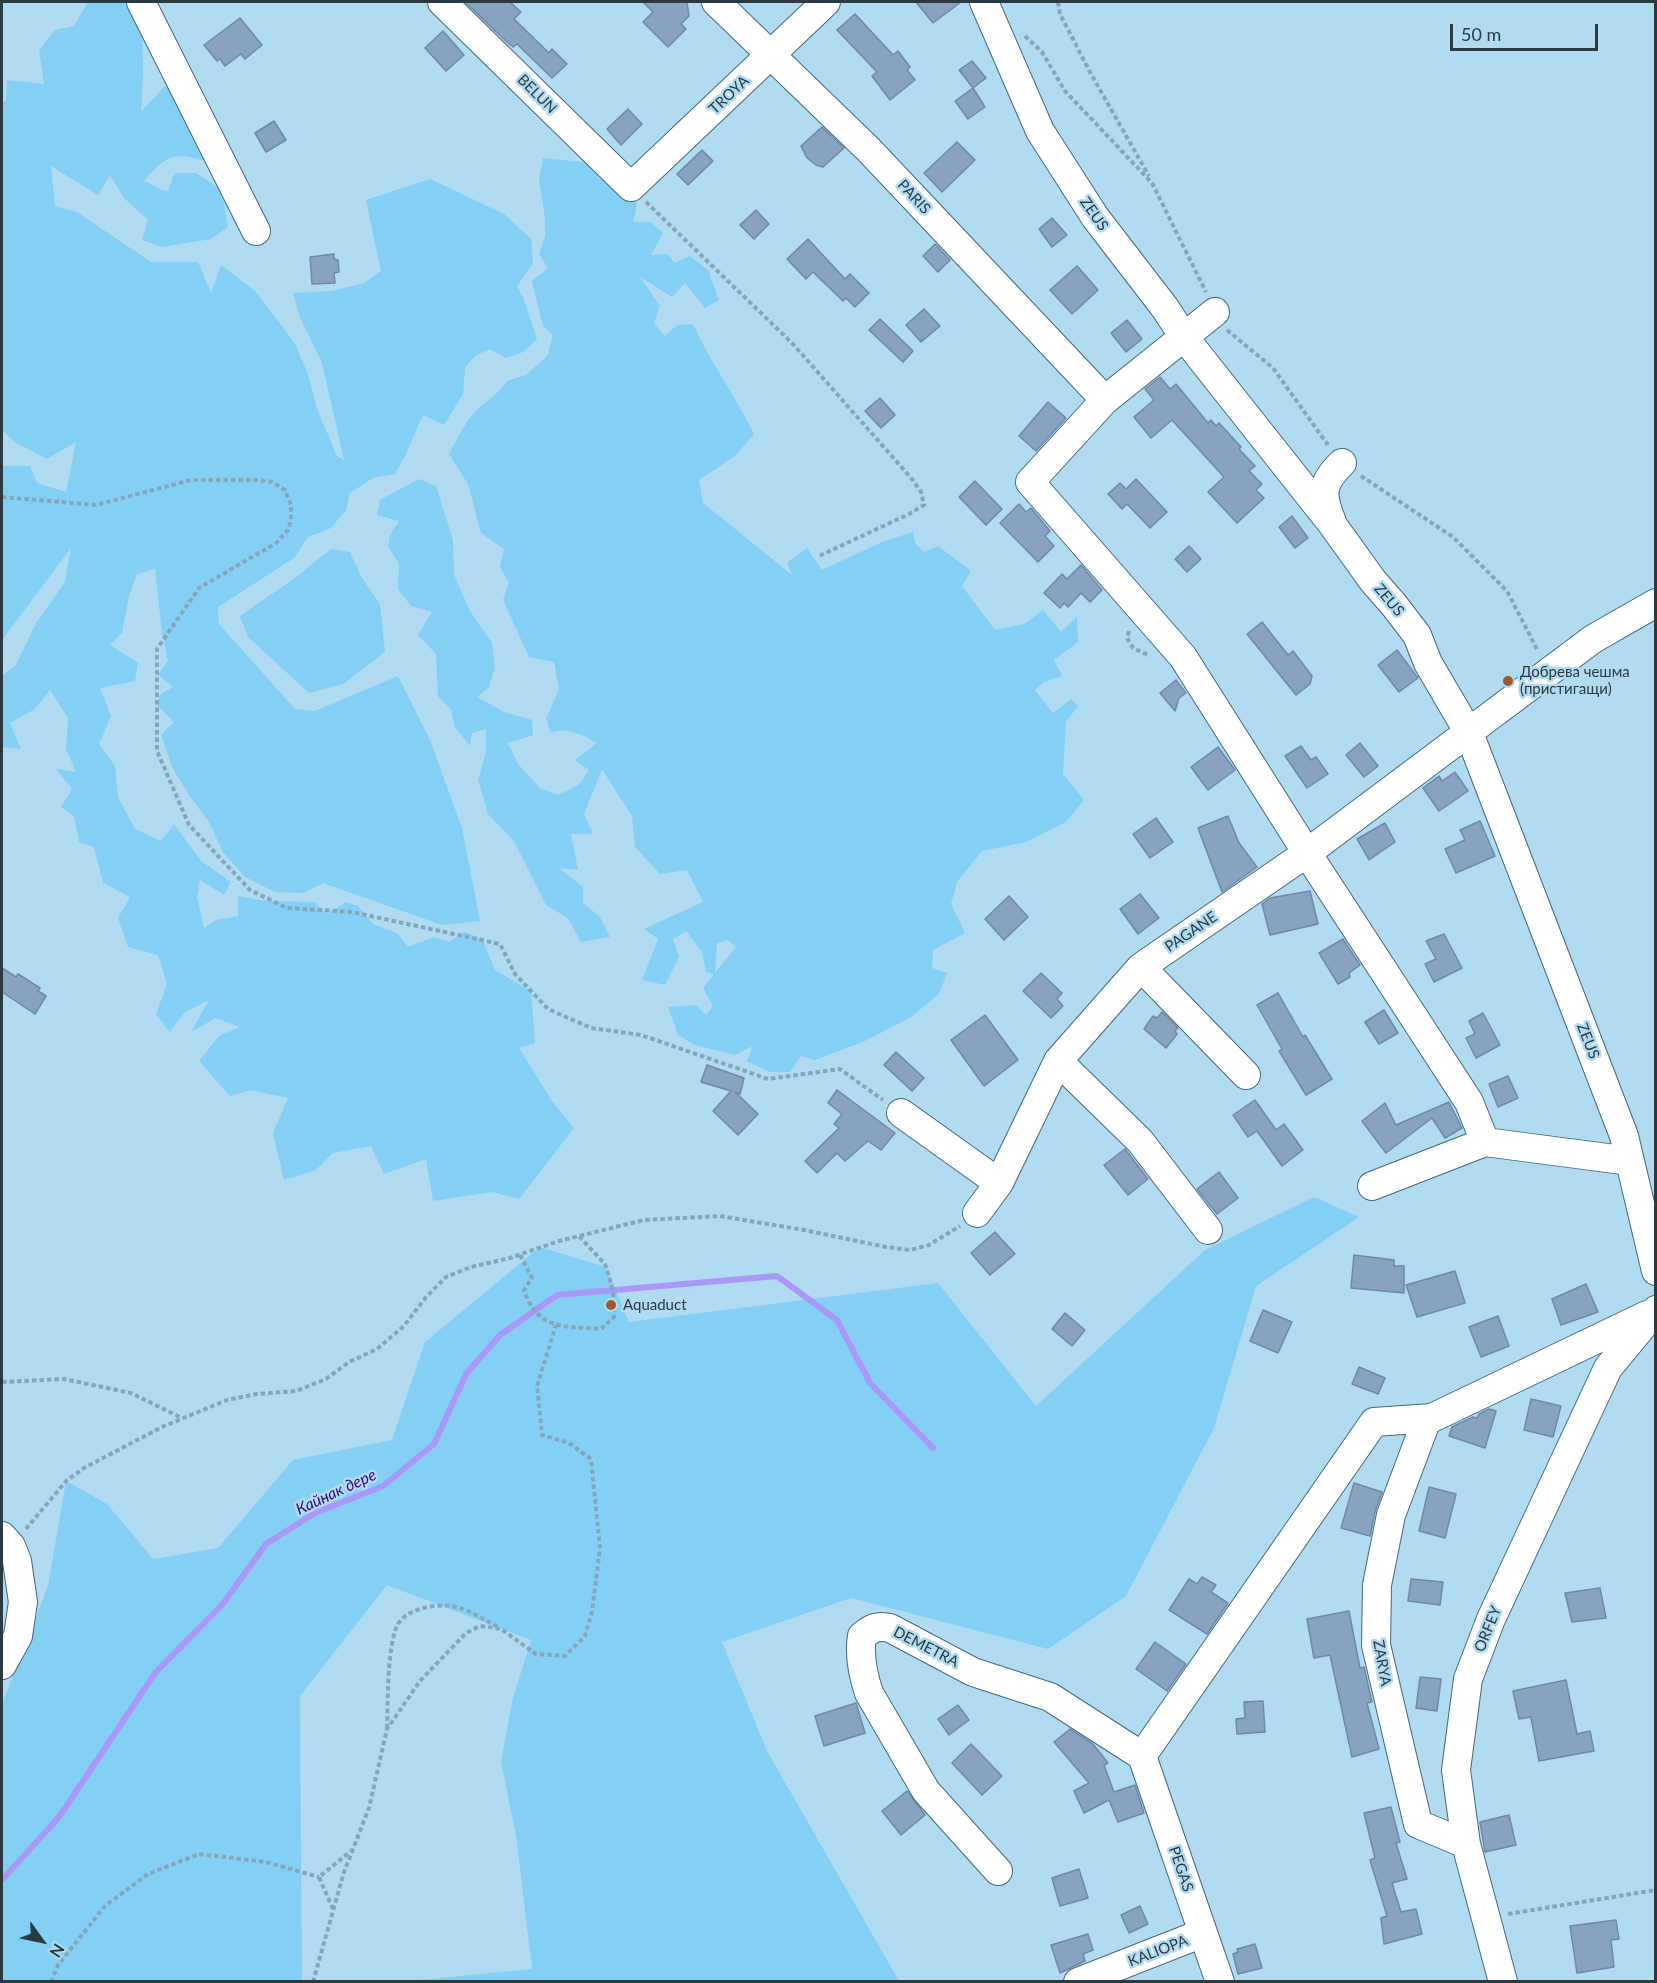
<!DOCTYPE html>
<meta charset="utf-8">
<style>
body{margin:0}
#map{position:relative;width:1657px;height:1983px;overflow:hidden;background:#b0dbf1;font-family:Lato,sans-serif}
canvas{display:block}
.frame{position:absolute;inset:0;border:3px solid #293a43;pointer-events:none}
.north{position:absolute;left:12px;top:1911px;width:60px;height:60px;-webkit-text-stroke:4px #b0dbf1;paint-order:stroke;rotate:123deg;font-size:16px;font-weight:700;line-height:24px;text-align:center;color:#293a43}
.north::after{content:'';display:block;margin:auto;width:21px;height:27px;background:#293a43;clip-path:polygon(50% 0,100% 100%,50% 72%,0 100%)}
.scale{position:absolute;left:1450px;top:24px;width:148px;height:27px;box-sizing:border-box;border:3px solid #293a43;border-top:0;padding-left:8px;font-size:18px;line-height:21px;white-space:nowrap;color:#293a43;-webkit-text-stroke:4px #b0dbf1;paint-order:stroke}
</style>
<div id="map">
<canvas width="1657" height="1983"></canvas>
<div class="frame"></div>
<div class="north">N</div>
<div class="scale">50 m</div>
</div>
<script>
const context = document.querySelector('canvas').getContext('2d');
context.lineJoin = 'round';
function fill(path, color) { context.fillStyle = color; context.fill(path, 'evenodd'); }
function strokePath(path, color, width, dash) { context.strokeStyle = color; context.lineWidth = width; context.lineCap = dash ? 'butt' : 'round'; context.setLineDash(dash || []); context.stroke(path); }
function drawText(font, color, halo, rows, align = 'center') {
  context.font = font + ' Lato,sans-serif'; context.lineWidth = 5; context.setLineDash([]); context.textBaseline = 'middle'; context.strokeStyle = halo; context.fillStyle = color; for (const [text, x, y, turn = 0] of rows) {
    context.save(); context.translate(x, y); context.rotate((+turn || 0) * Math.PI / 180); context.textAlign = isNaN(turn) ? turn : align; if (halo) context.strokeText(text, 0, 0); context.fillText(text, 0, 0); context.restore();
  }
}
fill(new Path2D(`
 M 88,2 L 130,2 L 142,24 L 143,76 L 141,112 L 164,87 L 181,82 L 207,161 C 173,152 167,154 144,181 L 167,192 L 175,173 L 196,173 L 222,190 L 228,227 L 211,239 L 162,247 L 142,240 L 148,220 L 124,198 L 110,175 L 98,195 L 51,166 L 55,206 L 77,212 L 151,262 L 198,262 L 211,293 L 221,265 L 255,291 L 294,342 L 308,374 L 317,409 L 337,456 L 344,460 L 322,363 L 299,315 L 293,293 L 332,291 L 364,283 L 381,271 L 366,200 L 430,179 L 504,214 L 531,239 L 533,263 L 517,286 L 524,300 L 537,339 L 523,352 L 506,358 L 490,349 L 475,356 L 465,368 L 463,394 L 444,425 L 423,415 L 405,456 L 395,474 L 373,478 L 350,493 L 346,510 L 331,528 L 308,537 L 294,558 L 218,607 L 219,624 L 295,709 L 315,711 L 398,676 L 430,740 L 462,828 L 480,921 L 442,925 L 323,883 L 303,893 L 275,892 L 245,877 L 223,852 L 209,822 L 191,798 L 173,769 L 161,735 L 174,722 L 157,705 L 160,695 L 173,687 L 158,675 L 168,661 L 162,633 L 155,569 L 137,574 L 129,596 L 122,633 L 110,645 L 138,663 L 135,681 L 100,688 L 111,716 L 99,744 L 115,766 L 118,797 L 135,829 L 161,841 L 174,824 L 201,861 L 231,882 L 224,895 L 200,880 L 197,897 L 204,928 L 216,920 L 238,916 L 238,896 L 266,901 L 314,902 L 328,914 L 346,902 L 358,906 L 373,924 L 397,933 L 408,947 L 434,937 L 449,942 L 465,932 L 482,939 L 495,970 L 531,991 L 535,1043 L 519,1048 L 552,1101 L 574,1128 L 519,1199 L 492,1192 L 433,1201 L 426,1159 L 384,1174 L 371,1146 L 333,1153 L 316,1170 L 284,1180 L 273,1133 L 288,1098 L 251,1090 L 230,1096 L 199,1061 L 219,1036 L 240,1027 L 216,1018 L 191,1032 L 209,1000 L 185,1012 L 170,1032 L 156,1014 L 167,984 L 158,955 L 128,947 L 118,918 L 130,897 L 103,883 L 94,847 L 79,842 L 74,816 L 61,807 L 72,789 L 56,769 L 76,772 L 66,749 L 68,718 L 50,690 L 35,709 L 10,723 L 21,749 L 2,747 L 2,676 L 16,665 L 36,623 L 65,582 L 71,548 L 2,640 L 2,466 L 30,466 L 37,483 L 66,492 L 76,442 L 47,459 L 16,443 L 2,430 L 2,101 L 6,101 L 7,80 L 44,84 L 39,50 L 55,30 L 74,26 Z
 M 543,158 L 591,163 L 599,178 L 623,186 L 637,204 L 633,222 L 650,222 L 663,233 L 651,255 L 668,254 L 674,263 L 690,256 L 708,270 L 719,300 L 705,308 L 685,283 L 672,297 L 640,277 L 660,306 L 654,323 L 665,336 L 677,325 L 693,324 C 710,362 736,397 754,434 L 735,456 L 699,480 L 703,503 L 792,575 L 787,563 L 807,548 L 822,570 L 882,542 L 913,532 L 915,543 L 924,552 L 938,546 L 971,571 L 962,586 L 995,630 L 1024,624 L 1043,610 L 1061,632 L 1077,617 L 1078,642 L 1054,660 L 1062,676 L 1044,682 L 1035,690 L 1053,713 L 1071,699 L 1078,706 L 1066,722 L 1063,774 L 1084,800 L 1066,822 L 1026,842 L 982,851 L 957,882 L 951,904 L 965,933 L 933,950 L 932,968 L 947,973 L 939,994 L 911,1017 L 865,1041 L 815,1060 L 801,1056 L 790,1072 L 770,1072 L 747,1061 L 753,1046 L 735,1055 L 695,1045 L 678,1035 L 668,1007 L 696,1005 L 706,1015 L 713,1006 L 703,988 L 714,974 L 706,972 L 702,952 L 686,931 L 673,939 L 679,957 L 665,985 L 642,980 L 658,939 L 644,929 L 703,902 L 687,870 L 660,874 L 635,847 L 632,816 L 602,769 L 584,814 L 593,834 L 571,834 L 578,870 L 559,868 L 583,887 L 583,903 L 600,917 L 610,937 L 581,942 L 568,918 L 546,905 L 514,841 L 488,814 L 478,780 L 486,752 L 486,729 L 472,733 L 470,746 L 455,727 L 451,709 L 438,696 L 436,654 L 418,635 L 432,612 L 411,606 L 398,589 L 399,564 L 388,546 L 390,535 L 399,521 L 377,515 L 380,500 L 419,479 L 436,486 L 453,540 L 454,575 L 470,611 L 492,643 L 495,668 L 489,687 L 477,697 L 504,712 L 532,720 L 533,735 L 508,743 L 518,764 L 540,788 L 558,795 L 579,785 L 589,770 L 575,760 L 597,743 C 582,734 569,728 551,732 L 546,719 L 559,689 L 554,662 L 529,657 L 503,600 L 509,583 L 500,567 L 504,549 L 481,533 L 468,484 L 449,454 C 457,439 465,422 477,410 C 489,398 497,396 507,381 L 526,375 L 548,355 L 553,335 L 543,326 L 532,281 L 548,268 L 539,254 L 545,236 L 545,218 L 539,179 ZM 727,940 L 736,947 L 715,973 L 717,943 Z
 M 331,549 L 350,552 L 362,578 L 380,604 L 385,652 L 343,684 L 309,693 L 248,637 L 240,616 L 295,578 Z
 M 1314,1197 L 1359,1217 L 1256,1286 L 1214,1428 L 1126,1596 L 1048,1649 L 851,1598 L 722,1642 L 767,1751 L 899,1981 L 364,1981 L 409,1981 L 532,1969 L 516,1835 L 501,1762 L 513,1698 L 531,1640 L 387,1585 L 300,1696 L 302,1981 L 2,1981 L 2,1704 L 48,1586 L 66,1481 L 107,1504 L 153,1559 L 218,1548 L 293,1460 L 392,1440 L 425,1342 L 540,1247 L 606,1267 L 629,1322 L 938,1283 L 1036,1406 L 1205,1250 Z`), '#84cff4');
strokePath(new Path2D(`
 M 2,1880 L 59,1817 L 155,1673 L 222,1605 L 266,1544 L 315,1513 L 383,1486 L 434,1444 L 466,1374 L 500,1335 L 557,1295 L 777,1276 L 837,1320 L 870,1383 L 933,1448`), '#aa98f8', 6);
const building = new Path2D(`
 M 465,2 L 510,2 L 521,12 L 514,19 L 549,53 L 552,49 L 567,64 L 552,78 L 517,44 L 513,47 L 506,41 Z
 M 643,2 L 687,2 L 689,16 L 681,24 L 686,29 L 668,47 L 643,22 L 653,12 Z
 M 916,2 L 961,2 L 933,23 Z
 M 855,14 L 893,55 L 898,51 L 910,67 L 907,70 L 915,80 L 890,100 L 872,76 L 877,72 L 837,30 Z
 M 240,18 L 262,45 L 245,59 L 241,54 L 225,66 L 220,59 L 217,61 L 204,45 Z
 M 443,31 L 464,55 L 446,71 L 425,48 Z
 M 972,61 L 986,78 L 973,88 L 959,70 Z
 M 973,88 L 985,107 L 968,119 L 955,101 Z
 M 628,109 L 642,124 L 621,145 L 607,129 Z
 M 274,121 L 286,140 L 266,152 L 255,133 Z
 M 822,127 L 844,148 L 823,167 L 816,165 L 807,158 L 801,146 Z
 M 957,142 L 975,160 L 942,192 L 924,173 Z
 M 702,150 L 713,161 L 688,185 L 677,174 Z
 M 756,210 L 769,224 L 754,239 L 740,225 Z
 M 1052,218 L 1067,235 L 1052,247 L 1039,229 Z
 M 808,239 L 845,279 L 850,274 L 869,293 L 855,307 L 846,298 L 843,301 L 813,272 L 806,279 L 787,259 Z
 M 935,244 L 950,260 L 938,272 L 923,256 Z
 M 334,254 L 334,259 L 338,260 L 339,272 L 334,273 L 335,283 L 312,284 L 310,257 Z
 M 1077,266 L 1098,290 L 1072,314 L 1050,290 Z
 M 924,309 L 940,326 L 921,342 L 906,325 Z
 M 880,319 L 913,351 L 903,362 L 869,330 Z
 M 1127,320 L 1142,339 L 1126,352 L 1111,333 Z
 M 1160,377 L 1170,389 L 1176,384 L 1208,423 L 1211,420 L 1216,426 L 1219,423 L 1241,447 L 1239,449 L 1255,466 L 1249,471 L 1262,484 L 1256,490 L 1264,498 L 1237,523 L 1208,492 L 1224,477 L 1172,420 L 1151,438 L 1134,417 L 1154,400 L 1145,389 Z
 M 880,398 L 895,415 L 881,428 L 865,411 Z
 M 1048,402 L 1066,418 L 1036,451 L 1019,436 Z
 M 1136,479 L 1167,512 L 1150,528 L 1127,504 L 1122,509 L 1108,494 L 1120,483 L 1126,489 Z
 M 975,481 L 1002,509 L 986,525 L 959,497 Z
 M 1019,504 L 1026,512 L 1031,508 L 1050,531 L 1045,536 L 1054,546 L 1038,562 L 1000,523 Z
 M 1292,516 L 1308,538 L 1295,548 L 1279,527 Z
 M 1189,546 L 1201,559 L 1187,572 L 1175,559 Z
 M 1081,565 L 1102,590 L 1090,602 L 1081,593 L 1068,607 L 1064,603 L 1060,608 L 1044,593 L 1062,574 L 1067,579 Z
 M 1262,622 L 1288,655 L 1293,651 L 1312,676 L 1310,684 L 1296,695 L 1247,634 Z
 M 1397,650 L 1418,678 L 1399,692 L 1378,665 Z
 M 1176,680 L 1186,693 L 1179,698 L 1175,711 L 1160,693 Z
 M 1360,743 L 1378,766 L 1364,777 L 1346,755 Z
 M 1301,746 L 1311,760 L 1316,757 L 1328,774 L 1307,788 L 1285,756 Z
 M 1218,747 L 1235,770 L 1208,790 L 1191,767 Z
 M 1455,772 L 1468,791 L 1439,811 L 1423,788 L 1439,776 L 1442,781 Z
 M 1228,816 L 1239,843 L 1257,867 L 1222,892 L 1198,828 Z
 M 1156,818 L 1173,842 L 1150,858 L 1133,834 Z
 M 1480,821 L 1495,856 L 1456,873 L 1445,849 L 1465,840 L 1460,830 Z
 M 1385,823 L 1395,842 L 1369,860 L 1357,839 Z
 M 1310,891 L 1318,924 L 1270,935 L 1262,904 L 1270,898 Z
 M 1140,894 L 1159,918 L 1138,934 L 1120,909 Z
 M 1009,896 L 1028,917 L 1004,940 L 985,919 Z
 M 1444,934 L 1462,968 L 1434,982 L 1425,964 L 1436,959 L 1426,941 Z
 M 1343,939 L 1360,965 L 1349,973 L 1350,977 L 1338,984 L 1319,953 Z
 M 2,968 L 16,977 L 18,974 L 40,988 L 38,991 L 46,996 L 35,1014 L 2,992 Z
 M 1041,973 L 1062,993 L 1057,999 L 1063,1006 L 1051,1018 L 1023,991 Z
 M 1278,993 L 1303,1037 L 1305,1035 L 1332,1079 L 1306,1095 L 1279,1051 L 1282,1049 L 1257,1005 Z
 M 1384,1010 L 1398,1033 L 1379,1044 L 1365,1022 Z
 M 1162,1012 L 1178,1028 L 1175,1031 L 1177,1034 L 1166,1048 L 1144,1029 L 1153,1016 L 1157,1018 Z
 M 1483,1013 L 1500,1045 L 1476,1058 L 1466,1038 L 1475,1034 L 1469,1021 Z
 M 985,1015 L 1018,1060 L 984,1086 L 951,1040 Z
 M 896,1052 L 924,1078 L 912,1091 L 884,1065 Z
 M 707,1065 L 744,1078 L 740,1094 L 735,1092 L 758,1114 L 738,1135 L 713,1111 L 731,1091 L 701,1082 Z
 M 1508,1076 L 1518,1098 L 1498,1107 L 1489,1084 Z
 M 837,1090 L 895,1133 L 881,1150 L 868,1141 L 845,1161 L 837,1153 L 817,1173 L 805,1161 L 839,1128 L 834,1124 L 842,1114 L 828,1103 Z
 M 1255,1100 L 1276,1130 L 1284,1124 L 1303,1150 L 1282,1166 L 1257,1131 L 1248,1137 L 1233,1115 Z
 M 1449,1102 L 1462,1128 L 1445,1138 L 1432,1118 L 1386,1153 L 1362,1121 L 1385,1103 L 1396,1125 Z
 M 1125,1149 L 1148,1179 L 1128,1195 L 1104,1165 Z
 M 1219,1172 L 1238,1198 L 1217,1214 L 1197,1189 Z
 M 995,1232 L 1015,1254 L 990,1275 L 971,1253 Z
 M 1354,1255 L 1394,1260 L 1394,1266 L 1404,1266 L 1404,1293 L 1351,1288 Z
 M 1455,1271 L 1465,1303 L 1417,1317 L 1406,1285 Z
 M 1586,1284 L 1598,1312 L 1561,1325 L 1552,1299 Z
 M 1263,1310 L 1292,1322 L 1278,1353 L 1250,1341 Z
 M 1065,1313 L 1085,1330 L 1072,1346 L 1052,1329 Z
 M 1498,1316 L 1509,1346 L 1481,1357 L 1469,1327 Z
 M 1359,1367 L 1385,1378 L 1378,1394 L 1352,1384 Z
 M 1531,1399 L 1561,1406 L 1553,1437 L 1524,1430 Z
 M 1489,1409 L 1496,1411 L 1485,1448 L 1449,1436 L 1452,1427 L 1473,1417 L 1477,1418 L 1479,1414 Z
 M 1354,1483 L 1382,1492 L 1375,1512 L 1370,1536 L 1341,1528 Z
 M 1429,1487 L 1456,1494 L 1445,1538 L 1419,1531 Z
 M 1202,1577 L 1216,1585 L 1211,1592 L 1228,1603 L 1207,1634 L 1169,1610 L 1189,1579 L 1197,1584 Z
 M 1411,1579 L 1443,1582 L 1440,1605 L 1408,1601 Z
 M 1600,1588 L 1606,1618 L 1572,1622 L 1565,1593 Z
 M 1349,1611 L 1360,1668 L 1364,1667 L 1372,1702 L 1367,1703 L 1379,1749 L 1352,1757 L 1330,1655 L 1314,1658 L 1307,1619 Z
 M 1155,1642 L 1186,1664 L 1167,1691 L 1136,1669 Z
 M 1420,1677 L 1441,1679 L 1437,1711 L 1416,1708 Z
 M 1566,1680 L 1577,1734 L 1590,1731 L 1594,1751 L 1539,1761 L 1531,1717 L 1519,1719 L 1513,1691 Z
 M 1263,1701 L 1265,1732 L 1237,1734 L 1236,1719 L 1245,1718 L 1244,1702 Z
 M 856,1703 L 865,1733 L 824,1746 L 815,1716 Z
 M 958,1705 L 969,1720 L 949,1735 L 938,1719 Z
 M 1070,1729 L 1093,1744 L 1108,1763 L 1104,1765 L 1114,1792 L 1135,1785 L 1144,1813 L 1118,1822 L 1109,1800 L 1084,1813 L 1074,1791 L 1089,1783 L 1054,1742 Z
 M 971,1744 L 1002,1776 L 982,1795 L 952,1763 Z
 M 907,1791 L 925,1815 L 901,1835 L 882,1811 Z
 M 1391,1807 L 1400,1842 L 1396,1843 L 1407,1879 L 1392,1883 L 1401,1912 L 1416,1909 L 1422,1934 L 1384,1944 L 1381,1918 L 1387,1916 L 1370,1860 L 1375,1858 L 1364,1813 Z
 M 1509,1815 L 1516,1845 L 1485,1852 L 1480,1822 Z
 M 1079,1869 L 1088,1898 L 1060,1906 L 1052,1878 Z
 M 1140,1906 L 1148,1924 L 1129,1933 L 1121,1915 Z
 M 1616,1920 L 1619,1939 L 1611,1940 L 1614,1967 L 1577,1973 L 1570,1926 Z
 M 1088,1934 L 1093,1950 L 1083,1954 L 1085,1961 L 1060,1973 L 1051,1945 Z
 M 1255,1944 L 1262,1968 L 1238,1974 L 1233,1954 L 1238,1952 L 1237,1949 Z`);
fill(building, '#88a3c2');
strokePath(building, '#6e89a7', 1.5);
const minor = new Path2D(`
 M 141,2 L 256,231
 M 442,2 L 631,187 L 826,2
 M 716,2 L 869,150 L 1105,400
 M 984,2 L 1040,131 L 1095,217 L 1165,308 L 1184,337 L 1332,524 L 1373,581 L 1394,605 L 1417,635 L 1428,663 L 1469,733 L 1624,1136 L 1656,1271
 M 1215,312 L 1105,400 L 1030,482 L 1183,657 L 1307,853 L 1469,1102 L 1485,1142 L 1630,1161
 M 1332,522 C 1321,495 1320,484 1342,463
 M 1141,967 L 1246,1075
 M 1058,1061 L 1140,1141 L 1208,1230
 M 901,1113 L 999,1183 L 1058,1061 L 1141,967 L 1307,853 L 1593,639 L 1656,603
 M 1372,1186 L 1485,1142
 M 977,1213 L 999,1183
 M 1427,1419 L 1391,1515 L 1377,1585 L 1376,1645 L 1418,1824 L 1466,1844
 M 2,1536 L 11,1546 L 17,1561 L 23,1602 L 18,1636 L 2,1665
 M 1142,1756 L 1374,1422 L 1432,1418 L 1647,1315
 M 1142,1756 L 1220,1982
 M 998,1871 L 926,1791 L 869,1693 C 863,1675 859,1654 862,1636 C 872,1628 878,1625 890,1628 L 973,1672 L 1050,1697 L 1142,1756
 M 1078,1982 L 1203,1933
 M 1503,1982 L 1466,1844 L 1456,1770 L 1468,1679 L 1491,1619 L 1608,1368 L 1656,1310`);
strokePath(minor, '#42697d', 30);
strokePath(new Path2D(`
 M 1058,2 L 1060,14 L 1091,74 L 1149,176
 M 1025,36 L 1042,52 L 1065,91 L 1152,183 L 1206,292
 M 646,202 L 792,343 L 912,479 L 921,492 L 924,505 L 909,514 L 819,556
 M 1227,330 L 1273,368 L 1328,445
 M 1361,476 L 1453,537 L 1507,591 L 1538,651
 M 2,497 L 96,505 L 191,480 L 257,480 L 272,482 L 285,490 L 291,505 L 291,520 L 288,530 L 276,543 L 199,588 L 157,649 L 157,751 L 189,825 L 250,890 L 287,908 L 352,912 L 500,944 L 515,974 L 548,1009 L 591,1028 L 641,1035 L 768,1079 L 840,1069 L 883,1100
 M 1129,631 L 1127,638 L 1133,648 L 1150,656
 M 520,1255 L 532,1278 L 524,1290 C 538,1331 564,1326 601,1329 L 614,1317 L 613,1290 L 605,1264 L 579,1236
 M 2,1382 L 64,1379 L 131,1393 L 182,1418
 M 26,1529 L 66,1481 L 84,1468 L 162,1427 L 227,1400 L 257,1394 L 296,1391 L 326,1379 L 349,1362 L 377,1349 L 404,1326 L 426,1297 L 446,1277 L 471,1267 L 510,1258 L 559,1241 L 644,1220 L 720,1216 L 804,1230 L 886,1247 L 910,1250 L 929,1245 L 960,1226
 M 387,1728 C 388,1703 387,1648 397,1626 C 405,1609 433,1604 451,1606 C 467,1608 484,1620 498,1627
 M 333,1909 L 319,1877 L 351,1851
 M 1508,1914 L 1656,1890
 M 51,1982 L 58,1965 L 105,1906 L 148,1874 L 199,1854 L 266,1862 L 319,1877
 M 313,1982 L 344,1872 L 369,1808 L 387,1729 L 420,1681 L 466,1633 L 480,1626 L 501,1629 L 536,1654 L 565,1656 L 585,1636 L 592,1612 L 600,1548 L 591,1459 L 569,1443 L 542,1435 L 537,1386 L 556,1325`), '#84a6b8', 4, [4.5, 3]);
strokePath(minor, '#fff', 28);
for (const [x, y, r, color] of [
 [1508,681,6,"#9e592c"],
 [611,1305,6,"#9e592c"]
]) { const dot = new Path2D(); dot.arc(x, y, r, 0, 2 * Math.PI); context.fillStyle = color; context.fill(dot); strokePath(dot, '#b0dbf1', 2); }
drawText('15px', '#293a43', '#b0dbf1', [
 ["BELUN",537,94,45],
 ["TROYA",729,95,-43],
 ["PARIS",914,197,47],
 ["ZEUS",1094,214,55],
 ["ZEUS",1389,600,50],
 ["PAGANE",1191,932,-34],
 ["ZEUS",1588,1041,69],
 ["ORFEY",1488,1629,-68],
 ["DEMETRA",926,1647,27],
 ["ZARYA",1382,1663,80],
 ["PEGAS",1181,1869,71],
 ["KALIOPA",1158,1951,-21]
]);
drawText('15px', '#293a43', '#b0dbf1', [
 ["Добрева чешма",1520,672],
 ["(пристигащи)",1520,689],
 ["Aquaduct",623,1305]
], 'left');
drawText('italic 16px', '#37067b', '#b0dbf1', [
 ["Кайнак дере",336,1492,-25]
]);
</script>
